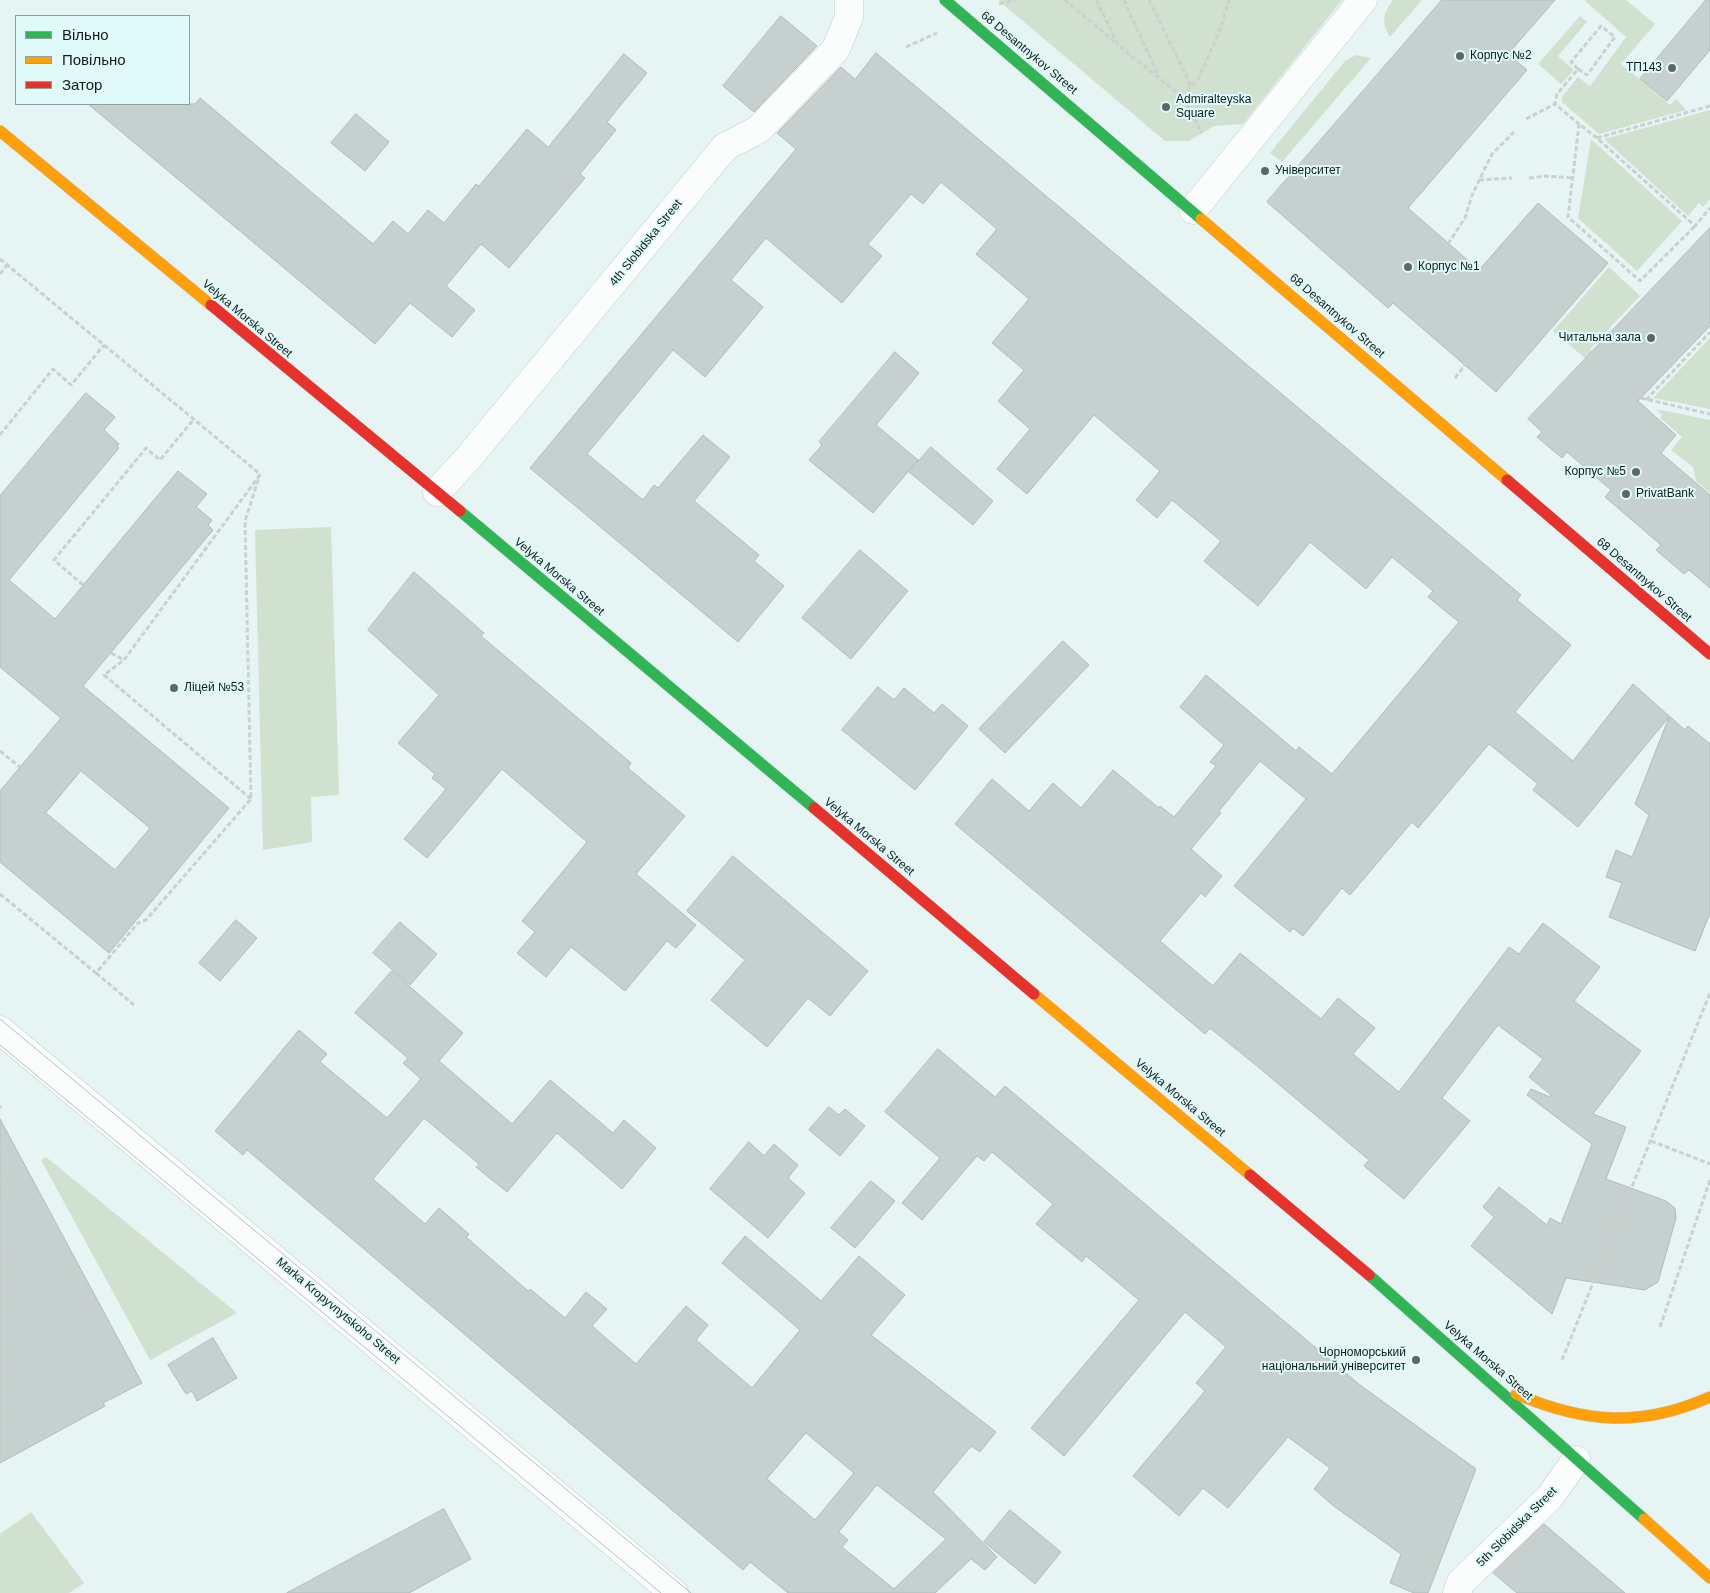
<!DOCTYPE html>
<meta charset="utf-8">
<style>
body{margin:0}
#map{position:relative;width:1710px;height:1593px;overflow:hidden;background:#e6f4f4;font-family:Arial,sans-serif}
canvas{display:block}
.legend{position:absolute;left:15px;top:15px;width:175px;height:90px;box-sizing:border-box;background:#e0fafa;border:1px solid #8ea1a1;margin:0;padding:6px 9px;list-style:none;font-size:15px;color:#121b1b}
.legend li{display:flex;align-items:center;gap:10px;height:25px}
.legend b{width:25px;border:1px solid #8ea1a1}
</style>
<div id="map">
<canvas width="1710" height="1593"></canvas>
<ul class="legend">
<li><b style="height:6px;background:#30b455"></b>Вільно</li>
<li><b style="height:6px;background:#ff9f0a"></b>Повільно</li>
<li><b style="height:6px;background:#e5322d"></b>Затор</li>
</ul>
</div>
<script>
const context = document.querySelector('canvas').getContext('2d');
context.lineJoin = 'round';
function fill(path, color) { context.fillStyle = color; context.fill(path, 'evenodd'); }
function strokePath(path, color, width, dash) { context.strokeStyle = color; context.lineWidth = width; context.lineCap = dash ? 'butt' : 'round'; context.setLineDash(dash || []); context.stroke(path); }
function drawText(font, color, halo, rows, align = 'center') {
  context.font = font + ' Arial,sans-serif'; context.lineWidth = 4; context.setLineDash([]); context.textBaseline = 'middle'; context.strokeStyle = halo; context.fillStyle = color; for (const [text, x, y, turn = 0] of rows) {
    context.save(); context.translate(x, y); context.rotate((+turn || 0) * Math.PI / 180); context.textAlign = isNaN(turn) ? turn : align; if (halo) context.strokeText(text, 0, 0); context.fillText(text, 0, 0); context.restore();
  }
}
fill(new Path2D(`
 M 998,0 L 1342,0 L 1243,124 L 1214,126 L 1189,141 L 1165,141 Z
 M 1393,0 L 1422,0 L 1390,37 C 1381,22 1383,13 1393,0 Z
 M 1586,0 L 1626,0 L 1655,24 L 1621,64 L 1670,105 L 1676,99 L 1686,110 L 1599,134 L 1562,102 L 1562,97 L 1578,77 L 1590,86 L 1626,37 L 1585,1 Z
 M 1580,16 L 1587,22 L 1558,56 L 1574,70 L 1561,84 L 1538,64 Z
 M 1356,55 L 1371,58 L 1282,162 L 1270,153 L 1345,61 Z
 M 1710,110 L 1710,199 L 1703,207 L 1699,203 L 1688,216 L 1604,139 Z
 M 1591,139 L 1682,221 L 1637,271 L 1578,218 Z
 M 1609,267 L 1640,296 L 1590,349 L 1625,382 L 1619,387 L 1553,331 Z
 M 1710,338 L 1710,409 L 1653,398 Z
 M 1656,409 L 1710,420 L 1710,493 L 1696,481 L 1693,467 L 1671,450 L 1682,437 L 1660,418 L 1662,415 Z
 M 331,527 L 339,795 L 311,797 L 312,842 L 263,850 L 255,530 Z
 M 46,1157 L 237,1313 L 150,1360 L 41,1160 Z
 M 31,1512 L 84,1583 L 69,1593 L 0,1593 L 0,1534 Z`), '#d1e1cf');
const building = new Path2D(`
 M 1442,0 L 1555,0 L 1508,54 L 1527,70 L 1408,208 L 1479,270 L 1538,203 L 1608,263 L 1496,392 L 1393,303 L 1388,308 L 1267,202 Z
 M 1706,0 L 1710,0 L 1710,50 L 1667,101 L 1640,79 Z
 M 781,16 L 817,46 L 754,112 L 723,86 Z
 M 876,53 L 1521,595 L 1517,600 L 1571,645 L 1515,712 L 1573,761 L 1633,684 L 1685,730 L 1688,726 L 1710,744 L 1710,913 L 1695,951 L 1609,917 L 1622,883 L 1606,877 L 1616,850 L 1632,857 L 1649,815 L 1635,804 L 1669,717 L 1578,827 L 1533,790 L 1538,784 L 1489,744 L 1418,828 L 1412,822 L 1350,895 L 1342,888 L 1303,936 L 1293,928 L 1290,932 L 1234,886 L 1306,799 L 1260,761 L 1219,811 L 1221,813 L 1191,849 L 1222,876 L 1205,897 L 1201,893 L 1160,941 L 1213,986 L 1240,953 L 1321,1019 L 1338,998 L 1375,1028 L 1353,1054 L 1399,1092 L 1509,947 L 1519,954 L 1543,923 L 1600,967 L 1574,1001 L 1641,1051 L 1593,1114 L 1626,1127 L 1606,1179 L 1666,1201 L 1675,1208 L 1676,1218 L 1658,1282 L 1645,1290 L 1566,1278 L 1552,1314 L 1471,1246 L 1494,1217 L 1483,1207 L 1499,1187 L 1547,1225 L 1550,1218 L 1561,1224 L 1592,1144 L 1527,1095 L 1531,1089 L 1550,1097 L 1551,1095 L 1529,1077 L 1543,1059 L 1498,1025 L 1442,1098 L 1470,1121 L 1404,1199 L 1364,1166 L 1369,1160 L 1257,1066 L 1210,1028 L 1205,1034 L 955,824 L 992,779 L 1029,811 L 1053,783 L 1081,808 L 1113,770 L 1159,808 L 1160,806 L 1174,817 L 1216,766 L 1210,762 L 1224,745 L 1180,707 L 1206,675 L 1296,751 L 1299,747 L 1332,774 L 1459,622 L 1428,597 L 1433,591 L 1392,557 L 1366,589 L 1310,542 L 1258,606 L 1204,561 L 1221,541 L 1172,500 L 1157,518 L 1136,500 L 1160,471 L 1094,415 L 1027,494 L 997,469 L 1030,429 L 998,401 L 1024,370 L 992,343 L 1029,299 L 976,254 L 997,229 L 941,182 L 923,204 L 911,194 L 868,244 L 882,256 L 842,303 L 766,238 L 731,280 L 763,307 L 705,377 L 673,350 L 587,454 L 643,500 L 654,485 L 658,488 L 703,435 L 730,457 L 694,501 L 759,555 L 754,561 L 784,586 L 738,642 L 530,468 L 796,149 L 777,133 L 841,67 L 855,79 Z
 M 624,54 L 647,73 L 607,122 L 616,130 L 580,174 L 585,178 L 509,268 L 481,244 L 446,286 L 475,310 L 452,337 L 410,303 L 375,344 L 88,104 L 195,104 L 200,98 L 373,244 L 393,221 L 408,234 L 428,210 L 444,223 L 476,184 L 479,186 L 527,129 L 548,147 Z
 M 356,114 L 389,142 L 365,171 L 331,143 Z
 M 1710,228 L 1710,326 L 1638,401 L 1676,435 L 1661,453 L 1710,495 L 1710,588 L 1689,570 L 1684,574 L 1656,550 L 1661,545 L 1605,497 L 1611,490 L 1567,452 L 1562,458 L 1537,437 L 1542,432 L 1528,419 Z
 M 895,352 L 919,373 L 876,425 L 918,460 L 873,513 L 809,460 L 822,445 L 819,442 Z
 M 86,393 L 115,417 L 104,430 L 119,444 L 117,446 L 119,448 L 9,580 L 55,619 L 178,471 L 207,494 L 196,507 L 212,520 L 208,525 L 213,530 L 83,686 L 229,808 L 109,953 L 0,862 L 0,791 L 61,718 L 0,667 L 0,496 ZM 81,771 L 150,828 L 115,870 L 46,813 Z
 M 931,447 L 993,501 L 973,525 L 909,472 Z
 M 860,550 L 908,591 L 851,659 L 802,618 Z
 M 414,572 L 484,633 L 481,636 L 631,763 L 628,768 L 685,816 L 636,874 L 696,925 L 676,948 L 667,941 L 625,991 L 571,947 L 546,977 L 517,953 L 535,932 L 522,921 L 587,842 L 502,769 L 427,858 L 404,839 L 446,789 L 432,778 L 435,774 L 398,743 L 439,695 L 368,630 Z
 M 1063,641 L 1089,665 L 1005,753 L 979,729 Z
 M 878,687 L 894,700 L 904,688 L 934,713 L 942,704 L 968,726 L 915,790 L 842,730 Z
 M 733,856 L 868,971 L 830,1016 L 808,998 L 767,1047 L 711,1000 L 745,960 L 687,911 Z
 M 236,920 L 257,938 L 220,981 L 199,963 Z
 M 400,922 L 437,954 L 410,985 L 373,953 Z
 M 392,971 L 463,1033 L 439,1061 L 512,1124 L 550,1080 L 613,1133 L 624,1120 L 656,1148 L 622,1189 L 557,1133 L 507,1192 L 476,1167 L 479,1164 L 424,1118 L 373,1179 L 425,1224 L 439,1208 L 469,1234 L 466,1237 L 528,1291 L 530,1289 L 565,1318 L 586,1292 L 607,1309 L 592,1326 L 636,1364 L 686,1306 L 708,1325 L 696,1340 L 752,1388 L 800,1330 L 722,1263 L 745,1236 L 821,1301 L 859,1256 L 905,1295 L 871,1335 L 996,1432 L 980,1452 L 971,1446 L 933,1492 L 997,1557 L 985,1570 L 971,1559 L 935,1593 L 788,1593 L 750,1562 L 743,1570 L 247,1150 L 243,1155 L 215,1131 L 299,1030 L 327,1054 L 320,1062 L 387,1118 L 421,1079 L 403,1063 L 408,1058 L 355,1013 ZM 806,1433 L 854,1473 L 815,1520 L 767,1479 ZM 877,1485 L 946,1539 L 894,1589 L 842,1547 L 848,1540 L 839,1532 Z
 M 938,1049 L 995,1097 L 1005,1086 L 1360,1385 L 1476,1469 L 1428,1593 L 1414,1593 L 1390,1583 L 1401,1554 L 1335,1507 L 1314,1489 L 1330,1468 L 1288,1437 L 1228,1508 L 1203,1488 L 1179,1516 L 1133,1476 L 1205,1391 L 1196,1383 L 1226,1347 L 1185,1312 L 1064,1456 L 1031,1428 L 1139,1300 L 1086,1256 L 1082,1262 L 1036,1224 L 1053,1204 L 992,1152 L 984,1161 L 977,1156 L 922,1220 L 902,1203 L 940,1158 L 885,1112 Z
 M 829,1107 L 839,1115 L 845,1109 L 865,1126 L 840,1156 L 809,1130 Z
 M 0,1119 L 142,1383 L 103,1403 L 105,1406 L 0,1463 Z
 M 749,1142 L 764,1156 L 774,1144 L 798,1165 L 788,1178 L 805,1193 L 768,1238 L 710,1189 Z
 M 871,1181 L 895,1201 L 855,1248 L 831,1228 Z
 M 213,1338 L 237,1378 L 197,1401 L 192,1391 L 186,1394 L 168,1365 Z
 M 444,1509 L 471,1559 L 409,1593 L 287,1593 Z
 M 1010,1510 L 1061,1552 L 1035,1584 L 984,1542 Z
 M 1544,1524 L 1625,1593 L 1517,1593 L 1493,1573 Z`);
fill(building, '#c6d0ce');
strokePath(building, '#b1bbb9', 1);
const street = new Path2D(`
 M 1193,210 L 1363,0
 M 437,492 L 469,457 L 725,147 L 759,129 L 836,49 L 849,17 L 849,0
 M 0,1030 L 674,1593
 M 1457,1593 L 1461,1582 L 1549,1498 L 1576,1460`);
const fast = new Path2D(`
 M 945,0 L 1201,219
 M 460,511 L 814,808
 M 1369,1275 L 1644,1519`);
const slow = new Path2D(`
 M 0,131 L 211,305
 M 1201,219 L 1507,480
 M 1034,994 L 1250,1175
 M 1516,1394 C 1585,1423 1640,1428 1710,1397
 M 1644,1519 L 1710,1578`);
const jam = new Path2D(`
 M 211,305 L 460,511
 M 1507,480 L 1710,654
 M 814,808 L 1034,994
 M 1250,1175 L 1369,1275`);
strokePath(street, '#c3cfcf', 29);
strokePath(fast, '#c3cfcf', 12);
strokePath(slow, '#c3cfcf', 12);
strokePath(jam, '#c3cfcf', 12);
strokePath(new Path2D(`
 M 1065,0 L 1118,45
 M 1096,0 L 1119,46 L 1184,98 L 1202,133
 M 1124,0 L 1159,77
 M 1149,0 L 1191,86
 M 999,4 L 1015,0
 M 906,47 L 937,33
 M 1578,69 L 1571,62 L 1601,26 L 1615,37 L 1587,75 L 1578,69 L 1557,94 L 1555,104 L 1579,124
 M 1184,98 L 1191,86 L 1197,81 L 1220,30 L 1229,0
 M 1710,106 L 1597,138 L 1695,226 L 1710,208
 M 1526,119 L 1555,104
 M 1597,138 L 1579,124 L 1568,217 L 1640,281 L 1695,226
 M 1529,178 L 1546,176 L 1573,178
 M 1479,180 L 1512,178
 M 1448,244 L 1465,218 L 1472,195 L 1492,154 L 1514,132
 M 0,259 L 260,474
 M 0,274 L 7,265
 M 1455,378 L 1465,365
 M 1641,398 L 1710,414
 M 1646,400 L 1710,332
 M 0,435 L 53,369 L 71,385 L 104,345
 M 83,585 L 54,560 L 146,448 L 160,460 L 194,419
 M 111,653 L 124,660
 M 0,751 L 20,767
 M 251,799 L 104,675 L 124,660 L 259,476
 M 0,894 L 96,973 L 138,923 L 146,920 L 251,799 L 245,521 L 260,474
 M 96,973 L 134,1005
 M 0,1107 L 2,1107
 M 1651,1141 L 1710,1164
 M 1660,1327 L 1710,1180
 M 1562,1360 L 1710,993`), '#ccd0d0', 3, [5, 2.5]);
strokePath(street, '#fbfdfd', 28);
strokePath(fast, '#30b455', 11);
strokePath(slow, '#ff9f0a', 11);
strokePath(jam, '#e5322d', 11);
strokePath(new Path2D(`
 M 0,1019 L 691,1593
 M 0,1045 L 661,1593`), '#bbbebe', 1);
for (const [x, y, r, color] of [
 [1460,56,5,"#5c6767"],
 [1672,68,5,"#5c6767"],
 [1166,107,5,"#5c6767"],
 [1265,171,5,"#5c6767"],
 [1408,267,5,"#5c6767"],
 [1651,338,5,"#5c6767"],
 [1636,472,5,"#5c6767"],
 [1626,494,5,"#5c6767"],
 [174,688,5,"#5c6767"],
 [1416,1360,5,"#5c6767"]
]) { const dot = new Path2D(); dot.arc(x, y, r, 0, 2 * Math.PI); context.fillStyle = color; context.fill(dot); strokePath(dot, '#e0fafa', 2); }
drawText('12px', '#121b1b', '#e0fafa', [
 ["68 Desantnykov Street",1029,53,40],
 ["4th Slobidska Street",646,243,-51],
 ["68 Desantnykov Street",1337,316,41],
 ["Velyka Morska Street",247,319,40],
 ["Velyka Morska Street",559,577,40],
 ["68 Desantnykov Street",1644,580,41],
 ["Velyka Morska Street",869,837,40],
 ["Velyka Morska Street",1180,1098,40],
 ["Marka Kropyvnytskoho Street",338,1311,40],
 ["Velyka Morska Street",1488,1361,41],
 ["5th Slobidska Street",1517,1527,-45]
]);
drawText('12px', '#121b1b', '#e0fafa', [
 ["Корпус №2",1470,56],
 ["ТП143",1662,68,"right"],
 ["Admiralteyska",1176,100],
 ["Square",1176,114],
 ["Університет",1275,171],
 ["Корпус №1",1418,267],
 ["Читальна зала",1641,338,"right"],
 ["Корпус №5",1626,472,"right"],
 ["PrivatBank",1636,494],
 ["Ліцей №53",184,688],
 ["Чорноморський",1406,1353,"right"],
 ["національний університет",1406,1367,"right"]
], 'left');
</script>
